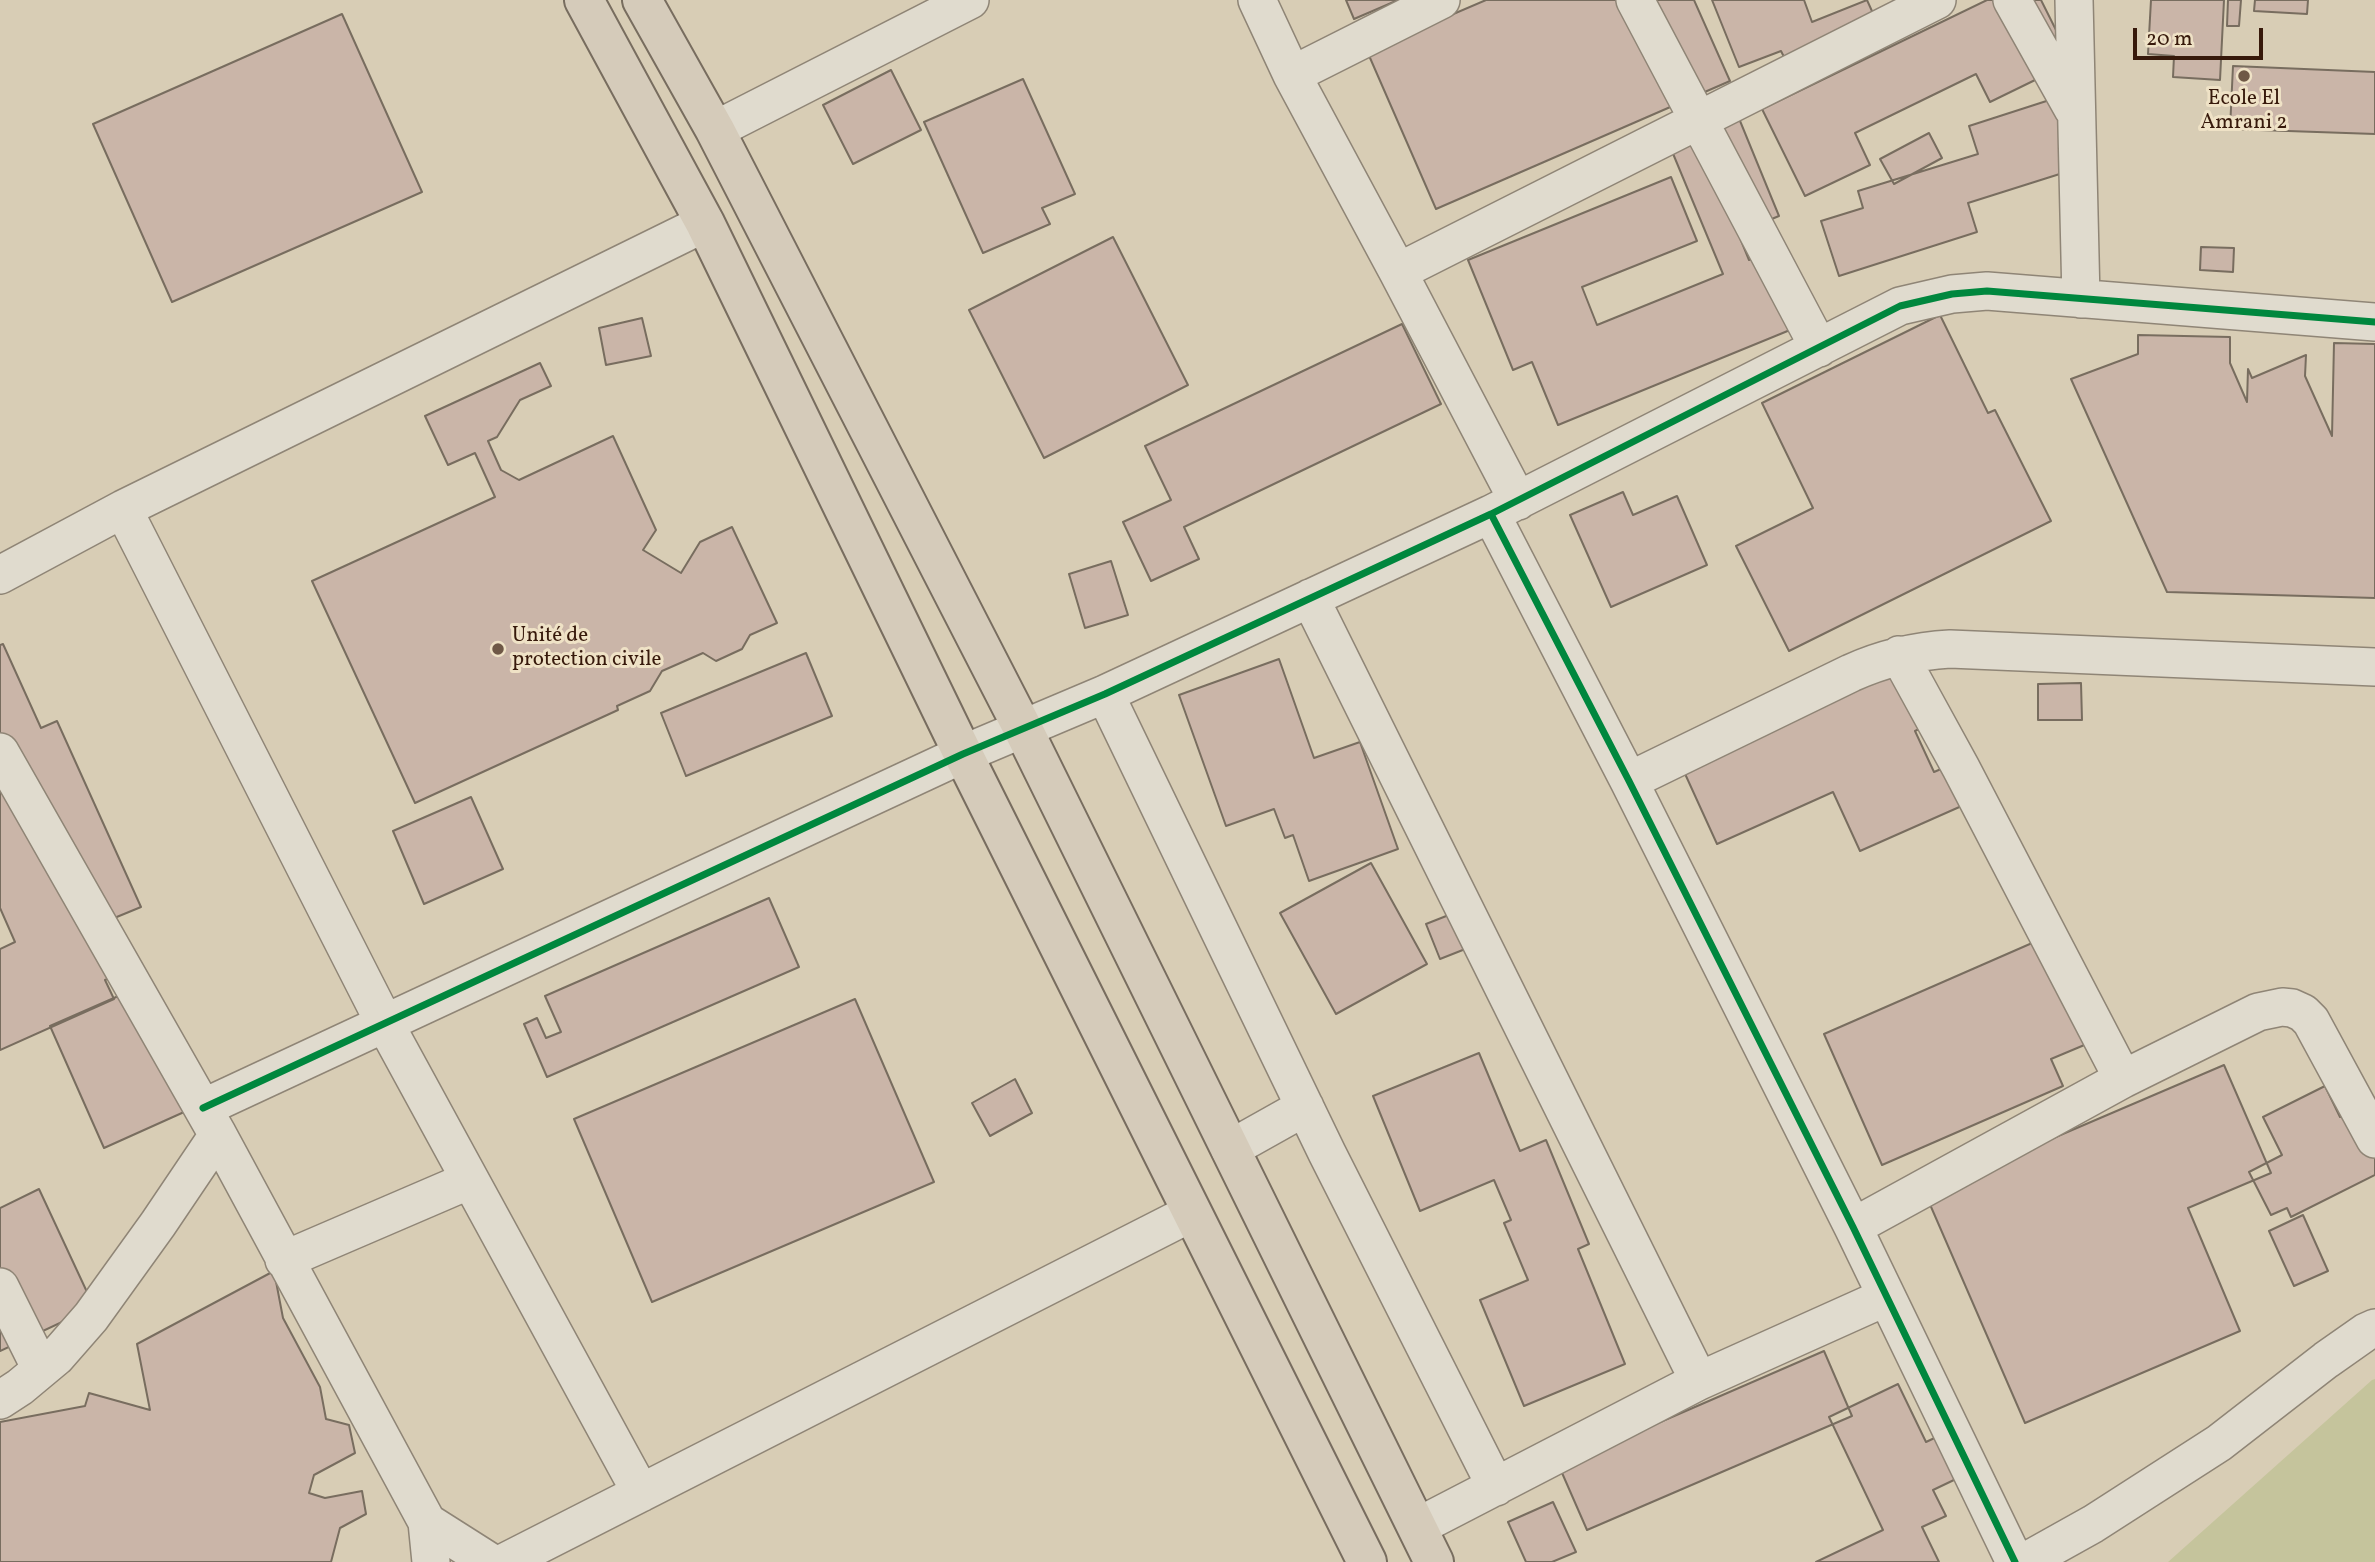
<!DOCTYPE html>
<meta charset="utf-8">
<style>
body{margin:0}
#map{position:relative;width:2375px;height:1562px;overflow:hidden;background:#d8cdb5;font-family:Vollkorn,serif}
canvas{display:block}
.scale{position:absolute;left:2133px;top:28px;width:130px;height:32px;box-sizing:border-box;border:4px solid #37190b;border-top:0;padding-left:9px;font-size:21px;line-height:24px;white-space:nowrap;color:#37190b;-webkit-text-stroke:5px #efe2c6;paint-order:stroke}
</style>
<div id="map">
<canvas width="2375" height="1562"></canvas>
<div class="scale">20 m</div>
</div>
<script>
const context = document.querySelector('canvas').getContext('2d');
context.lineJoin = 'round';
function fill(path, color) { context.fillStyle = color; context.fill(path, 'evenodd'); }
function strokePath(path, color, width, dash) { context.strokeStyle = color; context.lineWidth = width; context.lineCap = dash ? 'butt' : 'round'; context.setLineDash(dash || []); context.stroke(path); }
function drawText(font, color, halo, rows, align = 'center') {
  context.font = font + ' Vollkorn,serif'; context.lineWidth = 6; context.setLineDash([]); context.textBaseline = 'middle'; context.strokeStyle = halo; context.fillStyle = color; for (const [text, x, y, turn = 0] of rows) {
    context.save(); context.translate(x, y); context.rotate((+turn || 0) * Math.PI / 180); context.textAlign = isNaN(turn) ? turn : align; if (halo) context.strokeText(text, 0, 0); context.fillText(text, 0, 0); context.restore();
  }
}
fill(new Path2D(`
 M 2375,1379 L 2375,1562 L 2168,1562 L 2372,1380 Z`), '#c5c49c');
const building = new Path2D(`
 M 1346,0 L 1398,0 L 1354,19 Z
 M 1486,0 L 1694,0 L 1730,81 L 1436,209 L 1367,51 Z
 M 1712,0 L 1804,0 L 1812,22 L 1867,0 L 1876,20 L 1784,57 L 1781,51 L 1739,67 Z
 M 1987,0 L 2041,0 L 2072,62 L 1990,102 L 1976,74 L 1855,133 L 1870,165 L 1805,196 L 1762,109 Z
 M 2151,0 L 2224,0 L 2220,80 L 2173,77 L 2174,56 L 2148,54 Z
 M 2228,0 L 2241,0 L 2239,26 L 2227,26 Z
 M 2255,0 L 2308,0 L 2307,14 L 2254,11 Z
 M 342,14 L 422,192 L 172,302 L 93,124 Z
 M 2233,66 L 2375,72 L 2375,134 L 2230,129 Z
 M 891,70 L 921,130 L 853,164 L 823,105 Z
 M 1023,79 L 1075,194 L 1042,208 L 1050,224 L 983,253 L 924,122 Z
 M 2062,96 L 2085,166 L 1968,203 L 1977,232 L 1839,276 L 1821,221 L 1863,208 L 1858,191 L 1978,154 L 1969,126 Z
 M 1738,116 L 1779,216 L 1738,233 L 1749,260 L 1782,246 L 1812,321 L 1558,425 L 1532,362 L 1513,370 L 1468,260 L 1671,177 L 1697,241 L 1582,287 L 1597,325 L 1723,274 L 1669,144 Z
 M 1929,133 L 1942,158 L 1894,184 L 1880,159 Z
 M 1113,237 L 1188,385 L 1044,458 L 969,310 Z
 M 2201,247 L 2234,248 L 2233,272 L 2200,270 Z
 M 1940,315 L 1988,413 L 1995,410 L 2051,521 L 1789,651 L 1736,546 L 1813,508 L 1762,403 Z
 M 642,318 L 651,356 L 606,365 L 599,328 Z
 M 1402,324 L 1441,404 L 1184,527 L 1199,559 L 1151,581 L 1123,522 L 1171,500 L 1145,446 Z
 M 2138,335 L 2230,337 L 2230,363 L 2247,402 L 2248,369 L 2252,378 L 2306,355 L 2305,376 L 2332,436 L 2334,343 L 2375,344 L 2375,598 L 2167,592 L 2071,379 L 2138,354 Z
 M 540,363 L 551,386 L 520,400 L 497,437 L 488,441 L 501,470 L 519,480 L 613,436 L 656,530 L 643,550 L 681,573 L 700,542 L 732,527 L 777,623 L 750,635 L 742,649 L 716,661 L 703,653 L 662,671 L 650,691 L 617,706 L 618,710 L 415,803 L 312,581 L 495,497 L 475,453 L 448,465 L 425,416 Z
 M 1623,492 L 1633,515 L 1677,496 L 1707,565 L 1611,607 L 1570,515 Z
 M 1111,561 L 1128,615 L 1085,628 L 1069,574 Z
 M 3,644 L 41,728 L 57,721 L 141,907 L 107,921 L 129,970 L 105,980 L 114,999 L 0,1050 L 0,949 L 15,942 L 0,908 L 0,645 Z
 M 806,653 L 832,716 L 686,776 L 661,713 Z
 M 1920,657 L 1946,716 L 1915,731 L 1934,772 L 1974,755 L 1991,793 L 1860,851 L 1833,792 L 1717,844 L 1681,765 Z
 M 1279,659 L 1314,758 L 1360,742 L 1398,849 L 1309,881 L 1293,835 L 1285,838 L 1274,809 L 1226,826 L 1179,695 Z
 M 2081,683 L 2082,720 L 2038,720 L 2038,684 Z
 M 471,797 L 503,869 L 424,904 L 393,831 Z
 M 1371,863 L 1427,964 L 1336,1014 L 1280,913 Z
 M 769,898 L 799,967 L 547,1077 L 524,1024 L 537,1018 L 546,1038 L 561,1032 L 545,996 Z
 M 1469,907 L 1483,942 L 1440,959 L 1426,924 Z
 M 2055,933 L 2101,1038 L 2051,1059 L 2063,1086 L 1882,1165 L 1824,1034 Z
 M 139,987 L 193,1108 L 104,1148 L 50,1026 Z
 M 855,999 L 934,1182 L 652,1302 L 574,1119 Z
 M 1479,1053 L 1520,1151 L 1546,1140 L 1589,1244 L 1578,1249 L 1625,1364 L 1524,1406 L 1480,1300 L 1528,1280 L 1504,1223 L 1511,1220 L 1494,1180 L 1420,1211 L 1373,1096 Z
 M 2224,1065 L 2271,1173 L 2188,1208 L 2240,1331 L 2025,1423 L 1925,1193 Z
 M 1015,1079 L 1032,1113 L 990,1136 L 972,1103 Z
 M 2325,1086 L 2340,1117 L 2375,1099 L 2375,1175 L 2291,1217 L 2287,1208 L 2271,1215 L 2249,1172 L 2282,1155 L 2263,1117 Z
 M 39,1189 L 94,1307 L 0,1351 L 0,1208 Z
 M 2303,1215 L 2328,1271 L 2294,1286 L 2269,1231 Z
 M 274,1271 L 283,1318 L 320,1387 L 326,1419 L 349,1425 L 355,1453 L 314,1475 L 309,1493 L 325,1498 L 362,1491 L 366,1514 L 340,1528 L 331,1562 L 0,1562 L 0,1422 L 85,1406 L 89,1393 L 150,1410 L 137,1344 Z
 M 1824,1351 L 1852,1416 L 1587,1530 L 1559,1466 Z
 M 1898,1384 L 1926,1442 L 1958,1427 L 1979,1468 L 1933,1490 L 1946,1516 L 1922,1527 L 1939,1562 L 1816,1562 L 1883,1530 L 1829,1417 Z
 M 1553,1502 L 1576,1552 L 1552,1562 L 1526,1562 L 1508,1522 Z`);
fill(building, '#cab5a8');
strokePath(building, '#786d5f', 2);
const minor = new Path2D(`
 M 1257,0 L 1292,75 L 1398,272 L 1518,501
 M 1635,0 L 1819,348
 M 2012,0 L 2073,109
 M 2074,0 L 2081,299
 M 1292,75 L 1441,0
 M 715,130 L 970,0
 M 1398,272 L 1937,0
 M 123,509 L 384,1022 L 641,1493
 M 1491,514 L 1629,781 L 1853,1227 L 2015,1562
 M 0,575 L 123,509 L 705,223
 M 1310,598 L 1699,1381
 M 1105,694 L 1327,1153 L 1496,1487
 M 0,752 L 218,1135 L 427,1522 L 431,1562
 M 1629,781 L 1851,673 C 1884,658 1914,651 1950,649 L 2375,667
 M 2123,1079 L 2258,1012 L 2282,1007 L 2292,1008 L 2303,1013 L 2311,1021 L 2375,1139
 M 203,1108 L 963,754 L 1105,694 L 1491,514 L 1900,306 L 1952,294 L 1987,291 L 2375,322
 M 1230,1149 L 1305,1107
 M 1853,1227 L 2123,1079 L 1961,768 L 1899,655
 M 284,1260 L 470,1180
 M 0,1287 L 41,1369
 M 0,1400 L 20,1387 L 56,1357 L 91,1317 L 158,1224 L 218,1135
 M 427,1522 L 490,1562
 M 1417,1527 L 1699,1381 L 1886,1297
 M 505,1562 L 1191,1213
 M 2025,1562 L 2093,1524 L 2219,1443 L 2326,1360 L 2366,1332 L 2375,1328`);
const primary = new Path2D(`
 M 584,0 L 705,223 L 963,754 L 1367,1562
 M 642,0 L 715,130 L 1022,727 L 1434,1562`);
strokePath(minor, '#8f8576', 40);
strokePath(primary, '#786d5f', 42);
strokePath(minor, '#e0dbce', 37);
strokePath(primary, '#d5cbba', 38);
strokePath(new Path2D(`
 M 1491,514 L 1629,781 L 1853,1227 L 2015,1562
 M 203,1108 L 963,754 L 1105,694 L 1491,514 L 1900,306 L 1952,294 L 1987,291 L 2375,322`), '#00873e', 7);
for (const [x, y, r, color] of [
 [2244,76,7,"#6f5846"],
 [498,649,7,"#6f5846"]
]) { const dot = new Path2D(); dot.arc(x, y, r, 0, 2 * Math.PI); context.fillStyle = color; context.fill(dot); strokePath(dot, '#efe2c6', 2.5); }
drawText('21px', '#37190b', '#efe2c6', [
 ["Ecole El",2244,100],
 ["Amrani 2",2244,124],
 ["Unité de",512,637,"left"],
 ["protection civile",512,661,"left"]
]);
</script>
